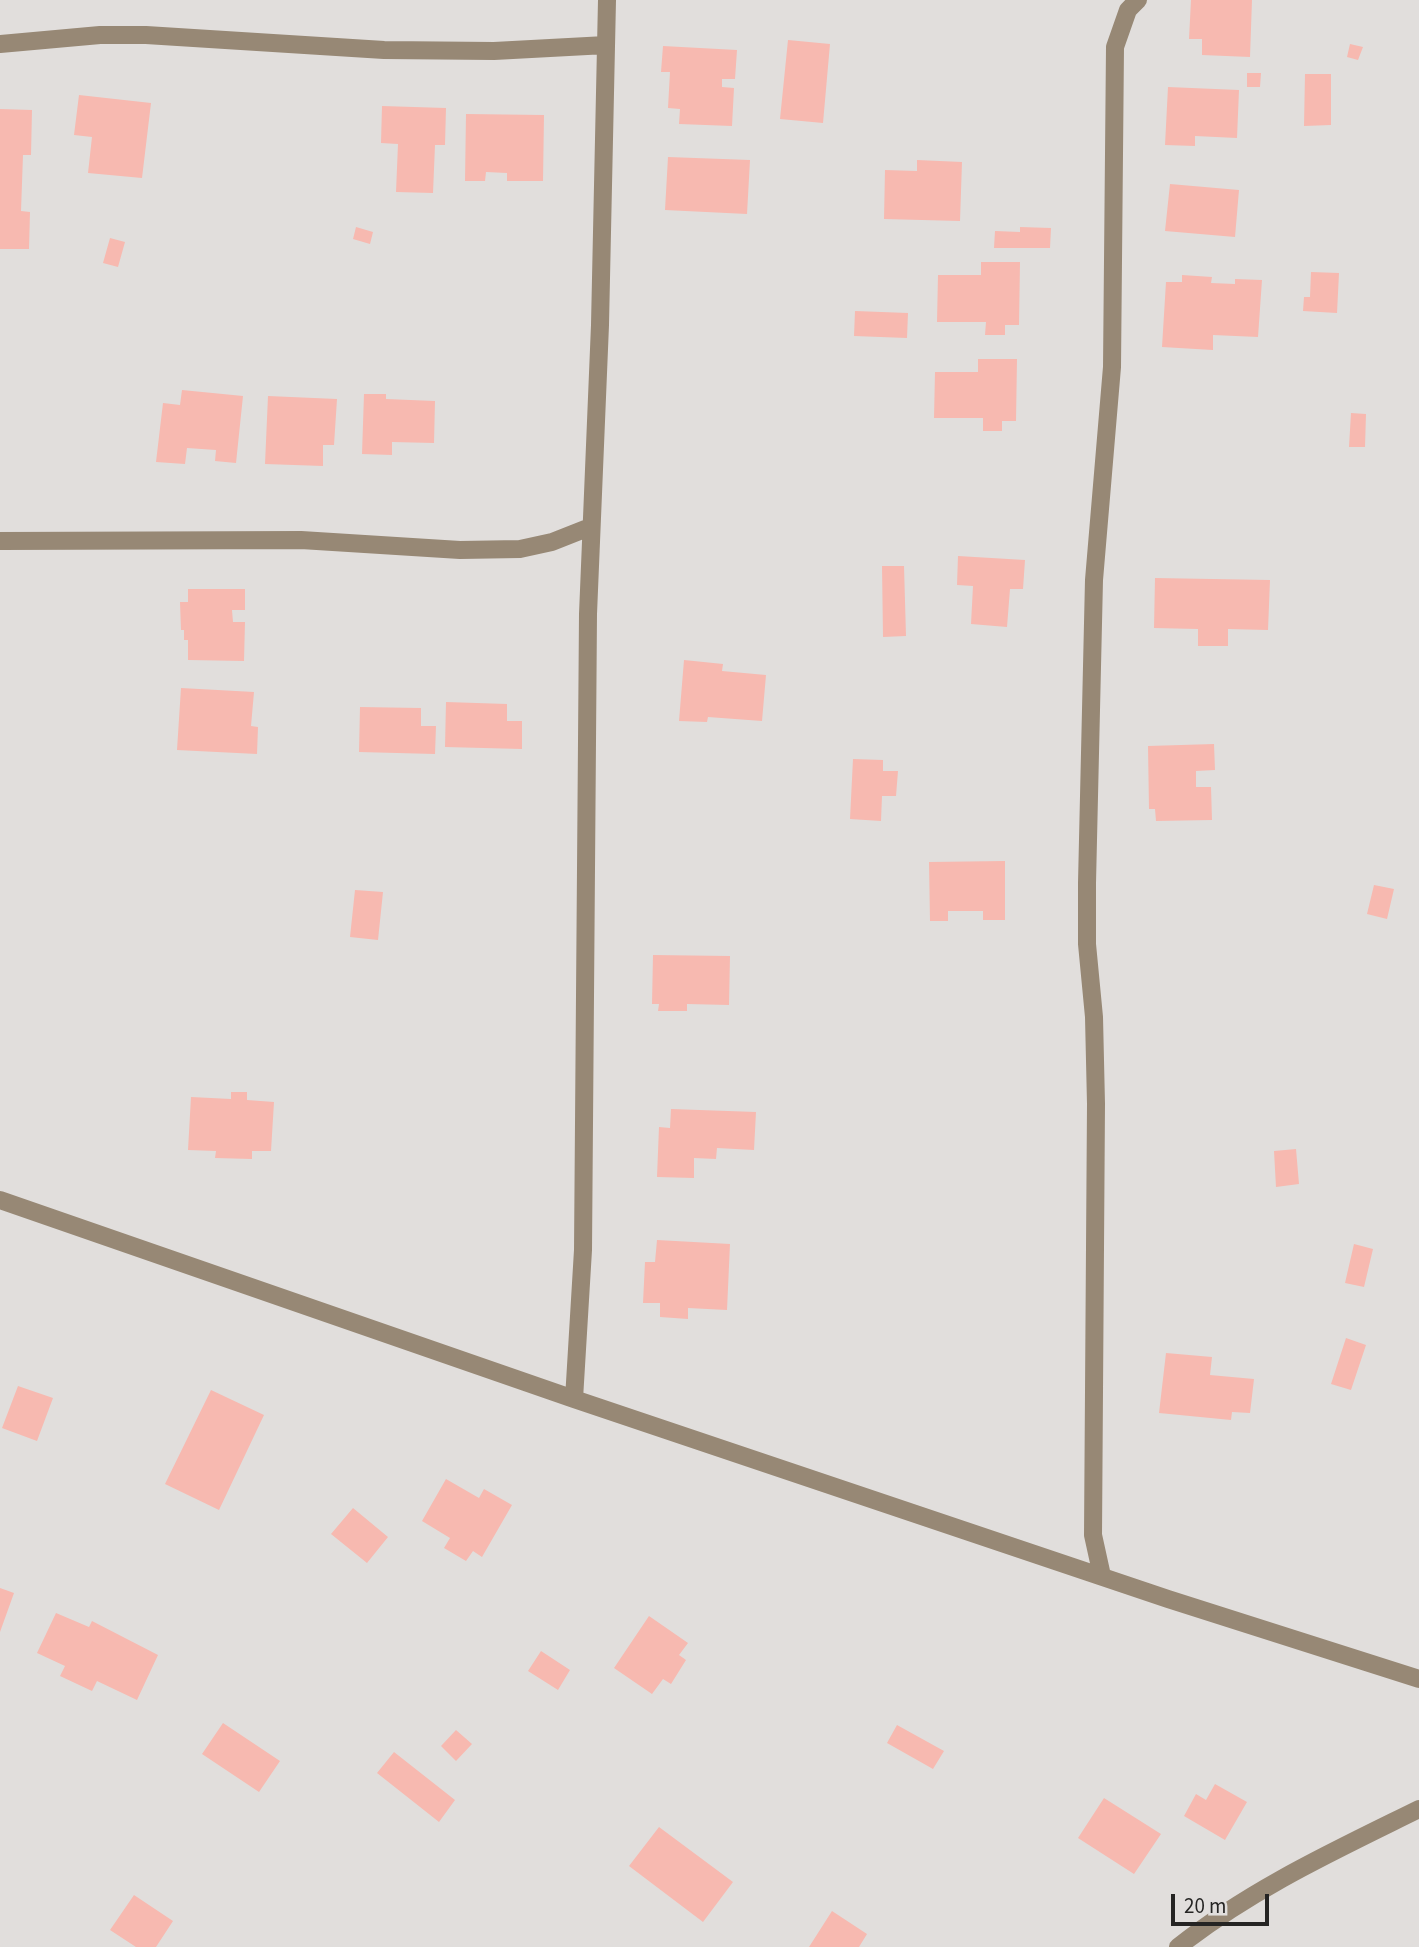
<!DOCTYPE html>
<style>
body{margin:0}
#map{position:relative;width:1419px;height:1947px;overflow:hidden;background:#e1dedc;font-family:"Source Sans 3",sans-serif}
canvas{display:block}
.scale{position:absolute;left:1171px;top:1894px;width:98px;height:32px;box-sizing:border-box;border:4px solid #252423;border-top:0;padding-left:9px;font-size:21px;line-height:24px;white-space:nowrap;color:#252423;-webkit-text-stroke:5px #e1dedc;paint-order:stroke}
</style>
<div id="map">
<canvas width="1419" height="1947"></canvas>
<div class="scale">20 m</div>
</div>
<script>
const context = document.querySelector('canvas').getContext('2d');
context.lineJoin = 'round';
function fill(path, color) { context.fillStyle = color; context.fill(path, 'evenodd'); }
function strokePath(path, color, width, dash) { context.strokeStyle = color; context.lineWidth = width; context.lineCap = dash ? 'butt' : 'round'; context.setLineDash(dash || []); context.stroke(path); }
fill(new Path2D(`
 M 1191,0 L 1252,0 L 1250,57 L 1202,55 L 1202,39 L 1189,39 Z
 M 788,40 L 830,44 L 823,123 L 780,119 Z
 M 1350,44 L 1363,47 L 1358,60 L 1347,57 Z
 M 663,46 L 737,50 L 735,79 L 722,79 L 722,87 L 734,88 L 732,126 L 679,124 L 680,109 L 668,108 L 670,72 L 661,72 Z
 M 1247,73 L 1261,73 L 1260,87 L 1247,87 Z
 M 1305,74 L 1331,74 L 1331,125 L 1304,126 Z
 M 1168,87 L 1239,90 L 1237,138 L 1195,136 L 1195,146 L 1165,145 Z
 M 79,95 L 151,103 L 142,178 L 88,173 L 92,137 L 74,135 Z
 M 382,106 L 446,108 L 445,145 L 435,145 L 433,193 L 396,192 L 398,144 L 381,143 Z
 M 0,109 L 32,110 L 31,155 L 23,155 L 21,211 L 30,212 L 29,249 L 0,249 Z
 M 466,114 L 544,115 L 543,181 L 507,181 L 507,173 L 486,172 L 485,181 L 465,181 Z
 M 668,157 L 750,160 L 747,214 L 665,210 Z
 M 917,160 L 962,162 L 960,221 L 884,219 L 885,170 L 917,171 Z
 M 1170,184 L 1239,190 L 1235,237 L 1165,231 Z
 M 356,227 L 373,232 L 370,244 L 353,239 Z
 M 1020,227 L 1051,228 L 1050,248 L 994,248 L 995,231 L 1020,232 Z
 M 110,238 L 125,242 L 118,267 L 103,263 Z
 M 981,262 L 1020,262 L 1019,325 L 1005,325 L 1005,335 L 985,335 L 986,322 L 937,322 L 938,275 L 981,275 Z
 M 1311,272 L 1339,273 L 1337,313 L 1303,311 L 1304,297 L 1310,297 Z
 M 1182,275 L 1212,277 L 1211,283 L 1235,284 L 1235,279 L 1262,280 L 1258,337 L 1213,335 L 1213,350 L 1162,347 L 1166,282 L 1182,282 Z
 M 855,311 L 908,313 L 907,338 L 854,336 Z
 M 978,359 L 1017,359 L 1016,421 L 1002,421 L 1002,431 L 983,431 L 983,418 L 934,418 L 935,372 L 978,372 Z
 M 182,390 L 243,396 L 236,463 L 215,461 L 216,450 L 187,448 L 185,464 L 156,462 L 163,403 L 180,405 Z
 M 364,394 L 386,394 L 386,399 L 435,401 L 434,443 L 392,442 L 392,455 L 362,454 Z
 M 268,396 L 337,399 L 334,445 L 323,445 L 323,466 L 265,464 Z
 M 1351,413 L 1366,414 L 1365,447 L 1349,447 Z
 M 958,556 L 1025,560 L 1023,589 L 1010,589 L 1007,627 L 971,624 L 973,586 L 957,585 Z
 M 882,566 L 904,566 L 906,636 L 883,637 Z
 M 1155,578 L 1270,580 L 1268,630 L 1228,629 L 1228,646 L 1198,646 L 1198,629 L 1154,628 Z
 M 188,589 L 245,589 L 245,610 L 232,610 L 233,622 L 245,622 L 244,661 L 188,660 L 188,640 L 184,640 L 184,630 L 181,630 L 180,602 L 188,602 Z
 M 684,660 L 723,664 L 722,671 L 766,675 L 762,721 L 708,717 L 707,722 L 679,721 Z
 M 181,688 L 254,692 L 251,726 L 258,727 L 257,754 L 177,750 Z
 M 446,702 L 507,704 L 507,721 L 522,721 L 522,749 L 445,747 Z
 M 360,707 L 421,708 L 421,726 L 436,726 L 435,754 L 359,752 Z
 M 1214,744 L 1215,770 L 1196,771 L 1196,787 L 1211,787 L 1212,820 L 1156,821 L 1155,809 L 1149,809 L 1148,746 Z
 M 853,759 L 883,760 L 883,771 L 898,771 L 896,796 L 882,796 L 881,821 L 850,819 Z
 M 1005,861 L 1005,920 L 983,920 L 983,911 L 948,911 L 948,921 L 930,921 L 929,862 Z
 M 1374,885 L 1394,889 L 1387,919 L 1367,914 Z
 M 355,890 L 383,892 L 378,940 L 350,937 Z
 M 653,955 L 730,956 L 729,1005 L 687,1004 L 687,1011 L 658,1011 L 659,1004 L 652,1004 Z
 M 231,1092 L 247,1092 L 247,1100 L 274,1102 L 271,1151 L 252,1151 L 252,1159 L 215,1158 L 216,1151 L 188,1150 L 191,1097 L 231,1099 Z
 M 671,1109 L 756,1112 L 754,1150 L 717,1148 L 716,1159 L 694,1158 L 694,1178 L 657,1177 L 659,1127 L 670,1128 Z
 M 1296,1149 L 1299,1184 L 1276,1187 L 1274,1151 Z
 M 657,1240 L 730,1244 L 727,1310 L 688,1308 L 688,1319 L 660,1317 L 660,1303 L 643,1303 L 645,1262 L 655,1262 Z
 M 1354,1244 L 1373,1249 L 1364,1287 L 1345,1283 Z
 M 1346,1338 L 1366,1345 L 1351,1390 L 1331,1384 Z
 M 1166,1353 L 1212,1357 L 1210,1375 L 1254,1379 L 1250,1413 L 1232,1412 L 1231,1420 L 1159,1413 Z
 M 18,1386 L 53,1398 L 37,1441 L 2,1428 Z
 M 211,1390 L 264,1415 L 219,1510 L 165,1484 Z
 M 446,1479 L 479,1498 L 484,1489 L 512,1505 L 482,1557 L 473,1551 L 466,1561 L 444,1548 L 450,1538 L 422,1521 Z
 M 353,1508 L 388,1537 L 367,1563 L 331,1534 Z
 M 0,1588 L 14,1593 L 0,1632 Z
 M 56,1613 L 89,1627 L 92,1621 L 158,1655 L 137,1700 L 97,1681 L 92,1691 L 60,1676 L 65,1666 L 37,1653 Z
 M 649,1616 L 688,1643 L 679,1655 L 686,1660 L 671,1684 L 663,1679 L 652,1694 L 614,1668 Z
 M 541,1651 L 570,1670 L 558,1690 L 528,1671 Z
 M 223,1723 L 280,1761 L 259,1792 L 202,1754 Z
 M 897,1725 L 944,1751 L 933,1769 L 887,1743 Z
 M 456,1730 L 472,1744 L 456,1761 L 441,1746 Z
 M 394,1752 L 455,1800 L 439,1822 L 377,1773 Z
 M 1215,1784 L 1247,1802 L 1225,1840 L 1184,1816 L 1196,1794 L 1206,1800 Z
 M 1104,1798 L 1161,1834 L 1134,1874 L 1078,1838 Z
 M 659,1827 L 733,1882 L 703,1922 L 629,1866 Z
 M 134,1895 L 173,1921 L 156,1947 L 136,1947 L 110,1930 Z
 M 832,1911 L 867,1934 L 859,1947 L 809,1947 Z`), '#f7b9b0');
strokePath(new Path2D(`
 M 0,44 L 100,35 L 146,35 L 384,50 L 494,51 L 606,45
 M 0,541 L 301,540 L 460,550 L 520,549 L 552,542 L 590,527
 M 0,1200 L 574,1399 L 1168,1599 L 1419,1679
 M 574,1399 L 583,1250 L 588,614 L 600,325 L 607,0
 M 1102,1576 L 1093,1535 L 1096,1104 L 1094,1017 L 1087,944 L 1087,883 L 1094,580 L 1112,367 L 1115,47 L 1128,10 L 1138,0
 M 1178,1947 C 1251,1889 1336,1850 1419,1809`), '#978875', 18);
</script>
